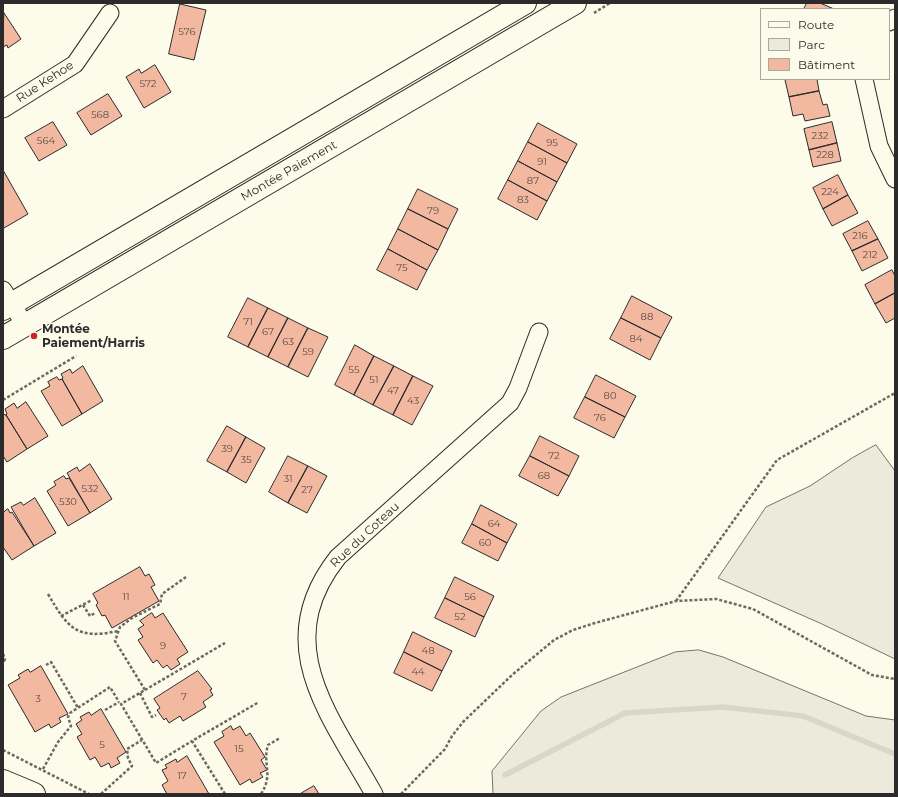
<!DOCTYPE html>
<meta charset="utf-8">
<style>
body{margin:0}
#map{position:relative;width:898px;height:797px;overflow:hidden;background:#fdfbea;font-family:Montserrat,sans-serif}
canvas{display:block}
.frame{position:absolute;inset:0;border:4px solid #2b2b2b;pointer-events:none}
.legend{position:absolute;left:760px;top:8px;width:130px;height:72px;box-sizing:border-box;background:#fdfbea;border:1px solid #a9a89e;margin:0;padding:5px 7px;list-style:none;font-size:12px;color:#2b2b2b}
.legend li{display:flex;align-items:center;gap:8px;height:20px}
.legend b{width:20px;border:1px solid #a9a89e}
</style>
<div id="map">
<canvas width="898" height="797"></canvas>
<div class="frame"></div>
<ul class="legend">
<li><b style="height:5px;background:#fdfbea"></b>Route</li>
<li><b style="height:11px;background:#ecebdb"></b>Parc</li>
<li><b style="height:11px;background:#f2b8a0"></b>Bâtiment</li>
</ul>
</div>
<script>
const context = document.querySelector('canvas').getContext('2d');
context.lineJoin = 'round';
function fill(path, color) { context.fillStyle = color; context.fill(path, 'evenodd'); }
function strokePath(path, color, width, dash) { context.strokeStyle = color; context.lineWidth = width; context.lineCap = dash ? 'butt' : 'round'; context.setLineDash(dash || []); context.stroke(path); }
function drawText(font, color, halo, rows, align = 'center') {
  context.font = font + ' Montserrat,sans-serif'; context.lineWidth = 3; context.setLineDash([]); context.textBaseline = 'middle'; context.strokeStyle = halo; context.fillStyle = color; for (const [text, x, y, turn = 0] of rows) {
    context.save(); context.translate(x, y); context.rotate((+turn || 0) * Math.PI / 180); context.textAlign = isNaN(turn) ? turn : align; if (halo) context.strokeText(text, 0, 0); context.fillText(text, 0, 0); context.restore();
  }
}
const green = new Path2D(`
 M 876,445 L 895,471 L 895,659 L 822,624 L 718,578 L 766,507 L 810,486 L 852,458 Z
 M 699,650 L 723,657 L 866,716 L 895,720 L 895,794 L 493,794 L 492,771 L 541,711 L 561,697 L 675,652 Z`);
fill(green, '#ecebdb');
strokePath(green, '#74746e', 1);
strokePath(new Path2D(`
 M 505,775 L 625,713 L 723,707 L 803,716 L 895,754`), '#d8d7c9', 5.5);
const building = new Path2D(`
 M 807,3 L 820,3 L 834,9 L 804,9 Z
 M 180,4 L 206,10 L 194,60 L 169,54 Z
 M 4,13 L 21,39 L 8,48 L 7,45 L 3,47 Z
 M 155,65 L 171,92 L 144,108 L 126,77 L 139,69 L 141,73 Z
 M 791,79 L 817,79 L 819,91 L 789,97 L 785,80 Z
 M 819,91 L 823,105 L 827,104 L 830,116 L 805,121 L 803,114 L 793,116 L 789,97 Z
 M 108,94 L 122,116 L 91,135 L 77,113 Z
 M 53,122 L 67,145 L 39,161 L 25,138 Z
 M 832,122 L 837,143 L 809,150 L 804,129 Z
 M 538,123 L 577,144 L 567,163 L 528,142 Z
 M 528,142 L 567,163 L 557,182 L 518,161 Z
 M 837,143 L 841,161 L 813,167 L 809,150 Z
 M 518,161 L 557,182 L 547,201 L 508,180 Z
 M 3,170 L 28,214 L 4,228 L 3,226 Z
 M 838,175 L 848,195 L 823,209 L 813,188 Z
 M 508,180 L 547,201 L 537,220 L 498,199 Z
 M 418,189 L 458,209 L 448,229 L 408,209 Z
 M 848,195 L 858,213 L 832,226 L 823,209 Z
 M 408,209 L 448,229 L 438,250 L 398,229 Z
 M 868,221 L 878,239 L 852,251 L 843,234 Z
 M 398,229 L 438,250 L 427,270 L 388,249 Z
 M 878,239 L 888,258 L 862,271 L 852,251 Z
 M 388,249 L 427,270 L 417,290 L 377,270 Z
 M 892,270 L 895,276 L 895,293 L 875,304 L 865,285 Z
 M 895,293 L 895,318 L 886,323 L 875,304 Z
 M 632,296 L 672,317 L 661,338 L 621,318 Z
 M 248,298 L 268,308 L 248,347 L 228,337 Z
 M 268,308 L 288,318 L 268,357 L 248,347 Z
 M 288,318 L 308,328 L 288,367 L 268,357 Z
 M 621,318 L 661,338 L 650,360 L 610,339 Z
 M 308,328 L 328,337 L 308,377 L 288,367 Z
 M 355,345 L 374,356 L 354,395 L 335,385 Z
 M 374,356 L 394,366 L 373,405 L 354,395 Z
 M 83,366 L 103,401 L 82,414 L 62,379 L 63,378 L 61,374 L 70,369 L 72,373 Z
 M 394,366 L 413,376 L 393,415 L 373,405 Z
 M 596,375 L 636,396 L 625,417 L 585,397 Z
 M 413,376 L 433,386 L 412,425 L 393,415 Z
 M 57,377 L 59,380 L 62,379 L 82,414 L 62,426 L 41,391 L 50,386 L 48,382 Z
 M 585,397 L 625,417 L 614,438 L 574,418 Z
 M 26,402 L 48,436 L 27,449 L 6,415 L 7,414 L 5,409 L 14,403 L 17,408 Z
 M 3,414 L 6,415 L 27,449 L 7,462 L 3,456 Z
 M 227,426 L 246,437 L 227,472 L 207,461 Z
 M 540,436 L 579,456 L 569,476 L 530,456 Z
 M 246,437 L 265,448 L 246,483 L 227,472 Z
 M 288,456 L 308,466 L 288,503 L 269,492 Z
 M 530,456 L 569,476 L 558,496 L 519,476 Z
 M 90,464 L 112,499 L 90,513 L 67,473 L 77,467 L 79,471 Z
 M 308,466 L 327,476 L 307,513 L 288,503 Z
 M 64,476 L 66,479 L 69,478 L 90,513 L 68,526 L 47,491 L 56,485 L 54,482 Z
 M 35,498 L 56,533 L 34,546 L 11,507 L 21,502 L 23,505 Z
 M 481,505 L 517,524 L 507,543 L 472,524 Z
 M 8,509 L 10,513 L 12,512 L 34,546 L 12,560 L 3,547 L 3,513 Z
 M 472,524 L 507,543 L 498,561 L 462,543 Z
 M 140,567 L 145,576 L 149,574 L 155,585 L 151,587 L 159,601 L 112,628 L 105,615 L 102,616 L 96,605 L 98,603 L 93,594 Z
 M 455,577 L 494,596 L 484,617 L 445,598 Z
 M 445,598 L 484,617 L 475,637 L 435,618 Z
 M 152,613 L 155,618 L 163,613 L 188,652 L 177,659 L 180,664 L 171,670 L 167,665 L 163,668 L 157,660 L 153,663 L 138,640 L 143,637 L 138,629 L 144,625 L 140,621 Z
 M 413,632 L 452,651 L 442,671 L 404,652 Z
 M 404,652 L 442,671 L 432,691 L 394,673 Z
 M 41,666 L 68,714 L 59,718 L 61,722 L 51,728 L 49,724 L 35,732 L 8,685 L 20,678 L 18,675 L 28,669 L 30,672 Z
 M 198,671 L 212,689 L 210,690 L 213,695 L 203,702 L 206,707 L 183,721 L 180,716 L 169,723 L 166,718 L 164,720 L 157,710 L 160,708 L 154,699 Z
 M 101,709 L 126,752 L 117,758 L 120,763 L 111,768 L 109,763 L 101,767 L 95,757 L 90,760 L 77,737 L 82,734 L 76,724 L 82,720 L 80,717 L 89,712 L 91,715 Z
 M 231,726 L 233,730 L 240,726 L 246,736 L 250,733 L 265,757 L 261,760 L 267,770 L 260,773 L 263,777 L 252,783 L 250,779 L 240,785 L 214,742 L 224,736 L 222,732 Z
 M 187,756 L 209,794 L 167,794 L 162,785 L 168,781 L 162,770 L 167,768 L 165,765 L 176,759 L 177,762 Z
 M 314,786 L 319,794 L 300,794 Z`);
fill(building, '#f2b8a0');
strokePath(building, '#2b2b2b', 1);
const minor = new Path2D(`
 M 889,22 L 895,18
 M 864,79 L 879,146 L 895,179
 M 3,109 L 75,64 L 110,13
 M 3,290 L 25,325
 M 374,794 C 330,715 269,644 338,557 L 510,403 L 518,388 L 539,332`);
const secondary = new Path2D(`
 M 3,309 L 525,3
 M 3,338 L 575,3
 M 3,781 L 34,794`);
strokePath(minor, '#2b2b2b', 19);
strokePath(secondary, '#2b2b2b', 24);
strokePath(new Path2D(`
 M 594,13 L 610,3
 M 3,400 L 76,356
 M 186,577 L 162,594 L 160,604 L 132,618 L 120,627 L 115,641 L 145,690 L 121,704 L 156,763 L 192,741
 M 48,594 C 68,628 76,640 118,631
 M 676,601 L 777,460 L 895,393
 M 83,605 L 90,616 L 95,613
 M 61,616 L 92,600
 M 3,654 L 5,659 L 3,663
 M 46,665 L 51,662 L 78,708
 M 145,690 L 225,643
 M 140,693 L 152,717 L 156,715
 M 105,710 L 119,702
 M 3,750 L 89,794
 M 43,769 L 58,742 L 71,726 L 68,717 L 70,713 L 110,687 L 119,702
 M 101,794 L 132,766 L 128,758 L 127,749 L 142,740
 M 225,794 L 192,741 L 259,702
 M 261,794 C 274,774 262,764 268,745 L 280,738
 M 401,794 L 445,749 L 452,736 L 463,722 L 512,675 L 554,640 L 573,630 L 595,623 L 676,601 L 716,599 L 753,609 L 872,675 L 895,679`), '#6a6964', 2.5, [3, 2]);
strokePath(minor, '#fdfbea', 17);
strokePath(secondary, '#fdfbea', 22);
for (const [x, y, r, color] of [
 [34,336,4,"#c62828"]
]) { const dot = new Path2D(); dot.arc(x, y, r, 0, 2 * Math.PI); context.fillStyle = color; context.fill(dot); strokePath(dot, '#fdfbea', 1.5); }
drawText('10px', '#5d4e48', null, [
 ["576",187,32],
 ["572",148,84],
 ["568",100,115],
 ["232",820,136],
 ["564",46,141],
 ["95",552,143],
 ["228",825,155],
 ["91",542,162],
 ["87",533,181],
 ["224",830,192],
 ["83",523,200],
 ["79",433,211],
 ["216",860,236],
 ["212",870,255],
 ["75",402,268],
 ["88",647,317],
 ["71",248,322],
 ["67",268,332],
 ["84",636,339],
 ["63",288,342],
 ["59",308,352],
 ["55",354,370],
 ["51",374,380],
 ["47",393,391],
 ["80",610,396],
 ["43",413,401],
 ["76",600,418],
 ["39",227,449],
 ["72",554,456],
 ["35",246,460],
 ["68",544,476],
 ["31",288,479],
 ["532",90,489],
 ["27",307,490],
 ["530",68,502],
 ["64",494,524],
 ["60",485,543],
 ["11",126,597],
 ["56",470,597],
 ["52",460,617],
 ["9",163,646],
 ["48",428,651],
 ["44",418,672],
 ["7",184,697],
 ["3",38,699],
 ["5",102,745],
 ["15",239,749],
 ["17",182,776]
]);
drawText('12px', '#2b2b2b', '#fdfbea', [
 ["Rue Kehoe",45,82,-33],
 ["Montée Paiement",289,171,-30],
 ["Rue du Coteau",365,535,-43]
]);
drawText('bold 12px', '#2b2b2b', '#fdfbea', [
 ["Montée",42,329],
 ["Paiement/Harris",42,343]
], 'left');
</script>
